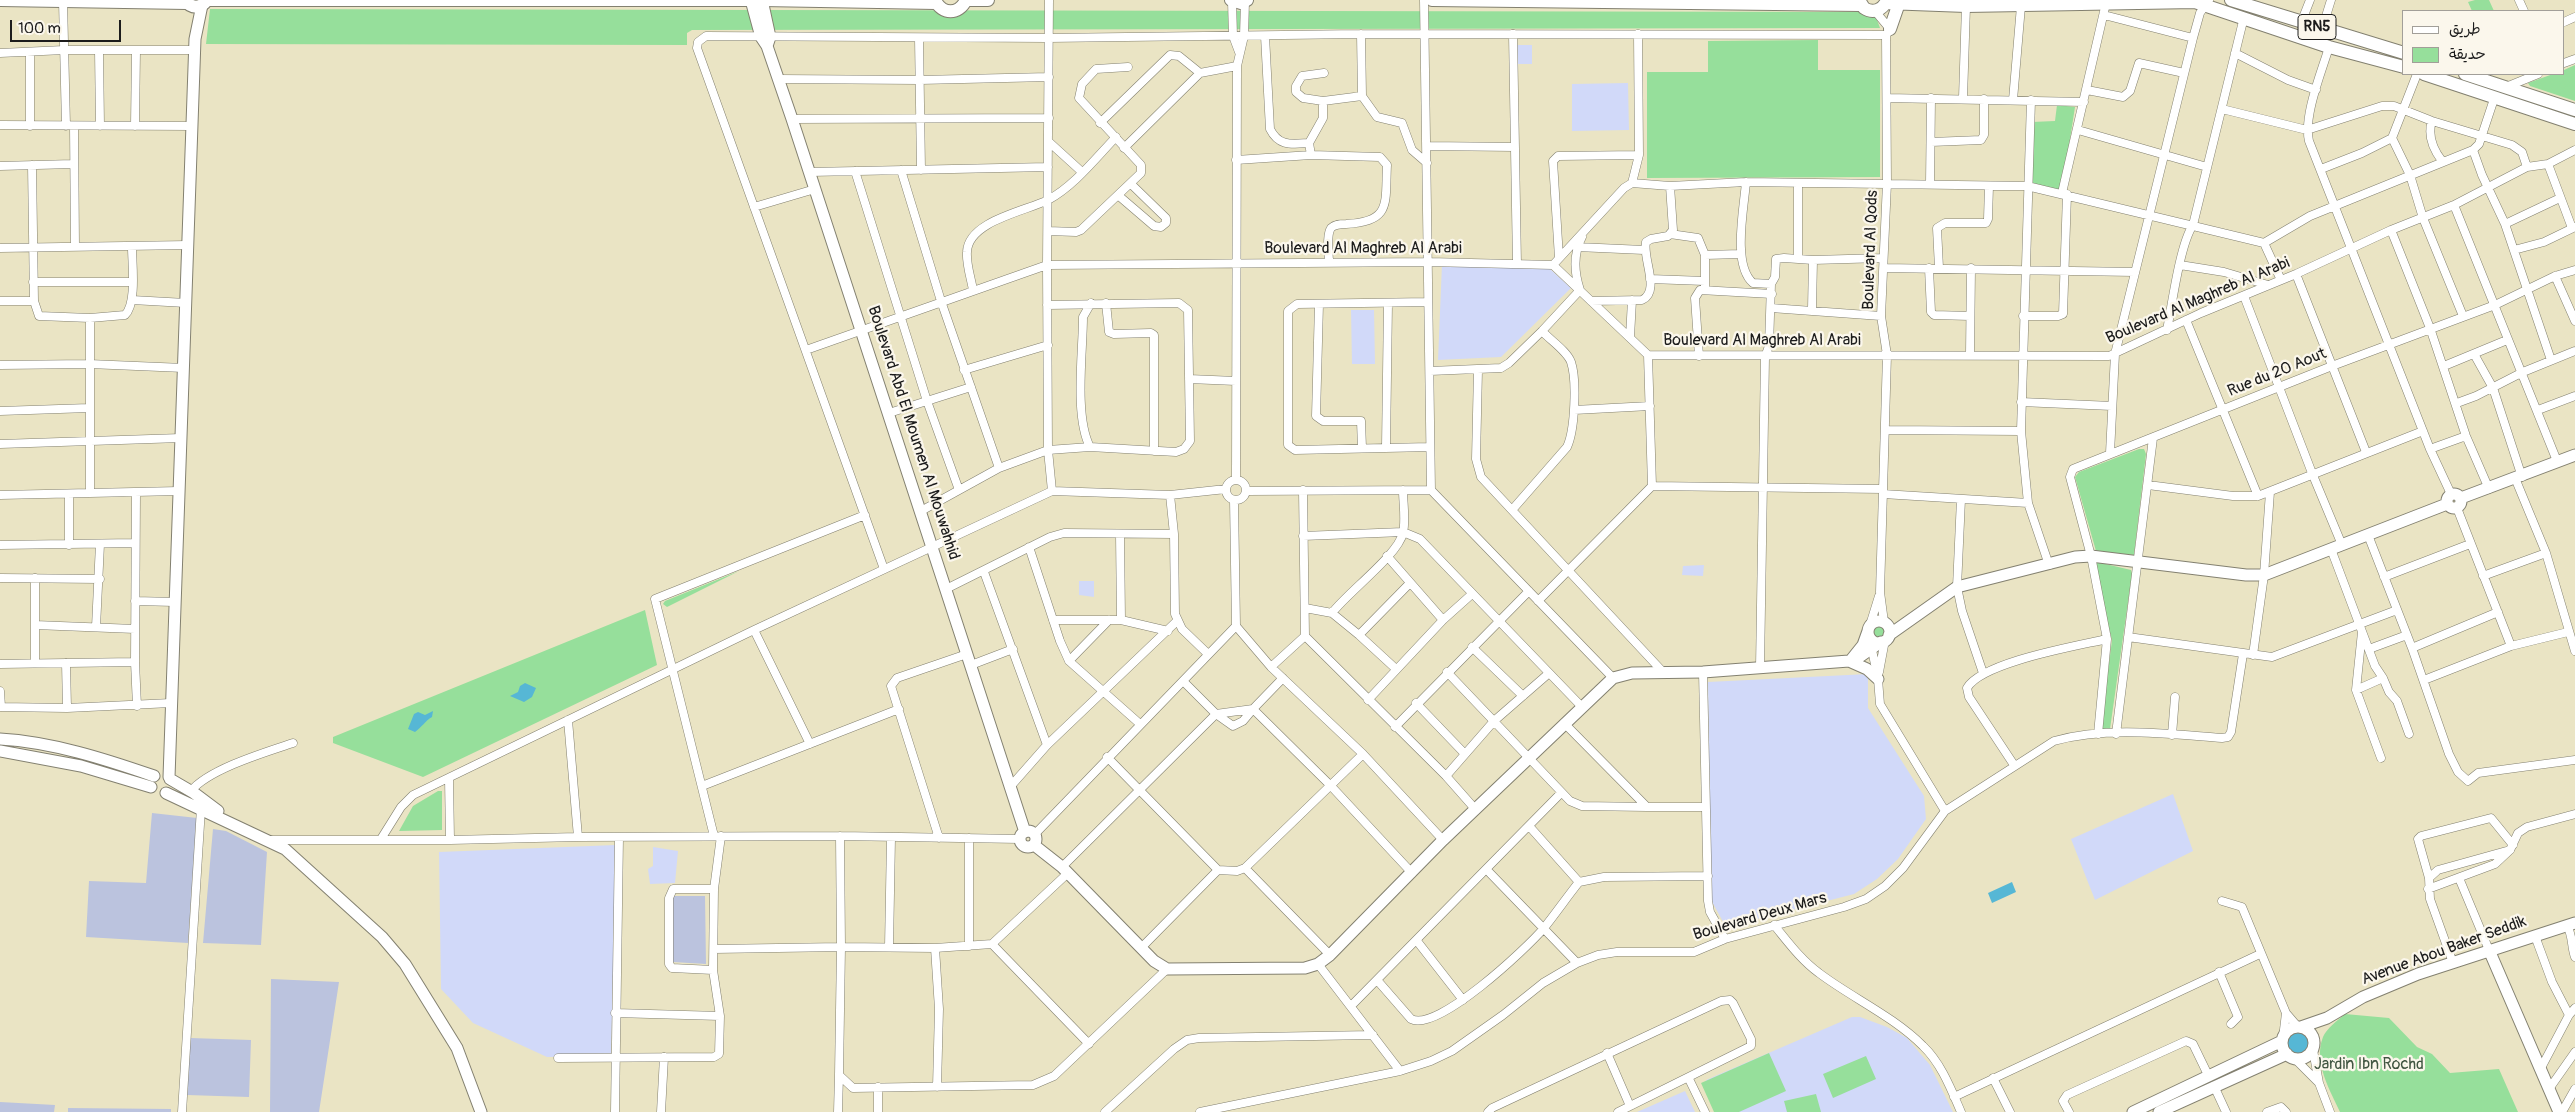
<!DOCTYPE html>
<meta charset="utf-8">
<style>
body{margin:0}
#map{position:relative;width:2575px;height:1112px;overflow:hidden;background:#eae4c4;font-family:Pangolin,"Playpen Sans Arabic",sans-serif}
canvas{display:block}
.legend{position:absolute;left:2402px;top:10px;width:162px;height:65px;box-sizing:border-box;background:#fbf7ec;border:1px solid #a29f99;margin:0;padding:6px 9px;list-style:none;font-size:15px;color:#1c1c1c}
.legend li{display:flex;align-items:center;gap:10px;height:25px}
.legend b{width:25px;border:1px solid #a29f99}
.scale{position:absolute;left:10px;top:20px;width:111px;height:22px;box-sizing:border-box;border:2px solid #1c1c1c;border-top:0;padding-left:6px;font-size:15px;line-height:18px;white-space:nowrap;color:#1c1c1c;-webkit-text-stroke:4px #fbf7ec;paint-order:stroke}
</style>
<div id="map">
<canvas width="2575" height="1112"></canvas>
<ul class="legend">
<li><b style="height:6px;background:#fff"></b>طريق</li>
<li><b style="height:14px;background:#96df9b"></b>حديقة</li>
</ul>
<div class="scale">100 m</div>
</div>
<script>
const context = document.querySelector('canvas').getContext('2d');
context.lineJoin = 'round';
function fill(path, color) { context.fillStyle = color; context.fill(path, 'evenodd'); }
function strokePath(path, color, width, dash) { context.strokeStyle = color; context.lineWidth = width; context.lineCap = dash ? 'butt' : 'round'; context.setLineDash(dash || []); context.stroke(path); }
function drawText(font, color, halo, rows, align = 'center') {
  context.font = font + ' Pangolin,sans-serif'; context.lineWidth = 4.5; context.setLineDash([]); context.textBaseline = 'middle'; context.strokeStyle = halo; context.fillStyle = color; for (const [text, x, y, turn = 0] of rows) {
    context.save(); context.translate(x, y); context.rotate((+turn || 0) * Math.PI / 180); context.textAlign = isNaN(turn) ? turn : align; if (halo) context.strokeText(text, 0, 0); context.fillText(text, 0, 0); context.restore();
  }
}
fill(new Path2D(`
 M 1510,45 L 1532,45 L 1532,64 L 1509,64 Z
 M 1628,83 L 1629,130 L 1572,131 L 1572,84 Z
 M 1442,264 L 1550,269 L 1571,288 L 1501,357 L 1438,360 Z
 M 1351,310 L 1374,310 L 1375,364 L 1352,364 Z
 M 1704,565 L 1703,576 L 1682,575 L 1683,566 Z
 M 1079,581 L 1094,581 L 1094,597 L 1079,595 Z
 M 1868,674 L 1868,708 L 1924,796 L 1926,819 L 1898,859 L 1877,879 L 1854,894 L 1726,927 L 1711,900 L 1708,682 Z
 M 2173,794 L 2193,851 L 2095,900 L 2071,839 Z
 M 616,845 L 611,1056 L 547,1057 L 473,1023 L 441,989 L 439,852 Z
 M 653,847 L 678,851 L 675,883 L 650,884 L 648,869 L 653,866 Z
 M 1852,1017 L 1860,1017 L 1887,1027 L 1907,1038 L 1930,1065 L 1953,1112 L 1720,1112 L 1706,1080 Z
 M 1685,1091 L 1695,1112 L 1637,1112 Z`), '#d1d9f9');
fill(new Path2D(`
 M 152,813 L 197,818 L 188,943 L 86,937 L 89,881 L 146,883 Z
 M 213,829 L 226,831 L 267,852 L 261,945 L 203,943 Z
 M 673,896 L 705,896 L 706,964 L 673,962 Z
 M 271,979 L 339,982 L 319,1112 L 270,1112 Z
 M 190,1038 L 251,1040 L 249,1097 L 187,1095 Z
 M 0,1102 L 55,1105 L 54,1112 L 0,1112 Z
 M 68,1108 L 171,1109 L 171,1112 L 68,1112 Z`), '#bbc3de');
fill(new Path2D(`
 M 2475,0 L 2489,0 L 2494,11 L 2472,11 L 2468,2 Z
 M 210,9 L 1863,12 L 1876,17 L 1880,28 L 692,30 L 687,33 L 687,45 L 206,44 Z
 M 1818,40 L 1818,70 L 1880,70 L 1880,177 L 1647,178 L 1647,72 L 1708,72 L 1708,41 Z
 M 2575,65 L 2575,101 L 2530,86 L 2528,83 L 2553,74 L 2564,74 L 2564,70 Z
 M 2057,105 L 2075,107 L 2062,191 L 2029,182 L 2032,122 L 2055,121 Z
 M 2139,449 L 2144,449 L 2146,454 L 2134,555 L 2096,551 L 2075,477 L 2079,472 Z
 M 2097,562 L 2131,570 L 2132,574 L 2110,729 L 2102,730 L 2101,726 L 2112,640 L 2093,570 Z
 M 739,571 L 667,607 L 663,604 L 665,601 Z
 M 645,610 L 657,665 L 423,777 L 333,743 L 333,737 Z
 M1871 631a8 8 0 1 1 16 0a8 8 0 1 1-16 0Z
 M 438,791 L 442,791 L 442,830 L 399,831 L 413,806 Z
 M 2345,1014 L 2389,1018 L 2417,1047 L 2432,1054 L 2450,1073 L 2499,1069 L 2518,1112 L 2340,1112 C 2330,1090 2313,1062 2323,1037 C 2326,1029 2338,1020 2345,1014 Z
 M 1769,1053 L 1786,1091 L 1739,1112 L 1714,1112 L 1701,1083 Z
 M 1866,1056 L 1876,1079 L 1833,1098 L 1823,1074 Z
 M 1816,1094 L 1821,1112 L 1787,1112 L 1784,1101 Z`), '#96df9b');
fill(new Path2D(`
 M 525,683 L 536,688 L 532,697 L 524,702 L 510,696 L 518,692 L 520,686 Z
 M 433,711 L 432,717 C 425,721 422,727 415,732 L 408,729 L 414,714 L 418,712 L 425,715 Z
 M 2012,882 L 2016,892 L 1992,903 L 1988,893 Z
 M2287 1042a12 12 0 1 1 24 0a12 12 0 1 1-24 0Z`), '#56b7d5');
const street = new Path2D(`
 M 1049,0 L 1047,265 L 1048,450 L 1052,491
 M 1424,0 L 1431,490 L 1613,678
 M 2519,0 L 2524,11
 M 63,1 L 66,126
 M 1232,1 L 1233,36 L 1239,52
 M 1875,11 L 1890,29
 M 2104,15 L 2193,38
 M 2564,22 L 2575,17
 M 2301,23 L 2310,0
 M 2322,29 L 2331,0
 M 1361,34 L 1362,96 L 1377,117 L 1402,123 L 1412,150 L 1427,163
 M 1513,34 L 1517,264
 M 1265,36 L 1270,129 C 1279,147 1292,144 1309,143
 M 919,38 L 921,170
 M 2329,47 C 2322,71 2303,116 2309,141 L 2430,449 L 2451,494
 M 99,50 L 100,126
 M 30,52 L 30,126
 M 0,53 L 64,50 L 195,50
 M 2235,53 L 2288,80 L 2316,90
 M 2564,63 L 2575,59
 M 778,79 L 920,80 L 1049,77
 M 2506,87 L 2538,74
 M 2087,90 L 2123,97 L 2130,91 L 2139,63 L 2184,73
 M 1887,98 L 2084,102
 M 1963,98 L 1966,6
 M 2013,100 L 2021,6
 M 2031,100 L 2021,431 L 2028,503 L 2049,565
 M 1323,101 L 1303,98 L 1296,92 L 1296,86 L 1302,76 L 1324,73
 M 2222,109 L 2307,130 L 2382,106 L 2394,106 L 2432,121 L 2512,145 L 2522,152 L 2527,167
 M 792,119 L 1049,118
 M 2432,121 C 2427,136 2433,149 2442,161
 M 1100,123 L 1170,55 L 1179,56 L 1200,73
 M 0,125 L 192,126
 M 74,126 L 75,247
 M 135,126 L 136,50
 M 2078,130 L 2207,167
 M 2392,138 L 2410,175 L 2423,218 L 2463,316
 M 1049,142 L 1082,172
 M 1931,142 L 1981,140 L 1984,135 L 1984,99
 M 1427,146 L 1515,147
 M 1124,148 L 1200,73 L 1237,66
 M 2473,150 L 2482,175 L 2505,224 L 2551,360
 M 1236,160 L 1311,155
 M 2548,164 L 2572,228
 M 32,165 L 34,301 L 39,316 L 90,318 L 125,315 C 137,303 132,264 132,247
 M 0,166 L 73,164
 M 2321,169 L 2362,153 L 2392,138 L 2417,74
 M 901,170 L 941,301 L 999,468 L 921,511
 M 855,171 L 927,401 L 959,490
 M 810,172 L 1048,167
 M 1746,182 C 1744,208 1732,265 1753,283 L 1771,284
 M 1632,183 L 1639,155 L 1638,34
 M 1930,184 L 1931,98
 M 2062,193 L 2106,3
 M 1119,196 L 1154,226 L 1161,227 L 1166,223 L 1166,218 L 1131,184
 M 2454,205 L 2557,461
 M 754,207 L 815,189
 M 2505,224 L 2560,198
 M 2391,230 L 2430,328 L 2466,436 L 2489,489
 M 1048,231 L 1076,232 L 1081,230 L 1141,173 L 1141,165 L 1079,98 L 1082,84 L 1096,69 L 1128,67
 M 1670,234 L 1698,238 L 1705,255 L 1705,289
 M 2264,243 L 2310,216 L 2473,150 L 2479,144 L 2495,96
 M 2264,243 L 2281,280
 M 1577,247 L 1644,250
 M 0,248 L 188,245
 M 2514,250 L 2544,242 L 2575,227
 M 1705,255 L 1741,254
 M 1559,258 L 1553,161 L 1558,156 L 1639,155
 M 1798,259 L 1798,183
 M 1813,260 L 1883,258
 M 1329,263 C 1329,254 1326,235 1331,228 C 1335,224 1341,224 1346,224 C 1392,222 1385,203 1387,165 L 1380,157 L 1311,155 L 1309,143 L 1323,118 L 1323,101 L 1362,96
 M 1553,265 L 1624,188 L 1632,183 L 1670,186 L 1746,182 L 2027,186 L 2264,243
 M 2180,265 L 2224,272 L 2268,285
 M 1884,268 L 2135,272
 M 1929,268 L 1931,312 L 1934,315 L 1970,316
 M 1939,268 L 1937,228 L 1945,223 L 1986,223 L 1988,219 L 1989,186
 M 2296,274 L 2366,452
 M 2555,276 L 2575,321
 M 1650,279 L 1705,281
 M 33,282 L 132,282
 M 973,290 C 971,278 966,264 967,252 C 968,221 1026,211 1048,200 C 1074,186 1095,159 1116,137
 M 2244,296 L 2312,473 L 2342,545
 M 132,300 L 186,303
 M 0,301 L 34,301
 M 1591,301 L 1642,300 C 1661,291 1642,258 1646,242 L 1651,239 L 1668,236 L 1673,230 L 1670,186
 M 1428,302 L 1297,304 L 1288,311 L 1288,445 L 1295,450 L 1430,447
 M 1106,303 L 1109,332 L 1114,334 L 1151,333 L 1154,335 L 1154,451
 M 1319,304 L 1316,416 L 1323,421 L 1361,421 L 1362,448
 M 1771,308 L 1881,316
 M 2023,316 L 2058,316 L 2063,314 L 2067,194
 M 90,318 L 90,493
 M 2186,320 L 2258,496
 M 2167,330 C 2172,305 2180,244 2193,225 L 2244,17
 M 1630,337 L 1632,300
 M 806,350 L 1047,265 L 1429,262 L 1553,265 L 1648,355 L 2109,356 L 2201,313 L 2296,274 L 2391,230 L 2454,205 L 2527,167 L 2548,164 L 2575,150
 M 1970,354 L 1971,268
 M 2474,354 L 2493,388 L 2522,477
 M 1648,355 L 1652,486 L 1883,489
 M 1699,356 L 1695,298 L 1700,290 L 1772,294
 M 0,365 L 89,364 L 184,368
 M 2444,366 L 2507,340
 M 964,370 L 1048,345
 M 1478,370 L 1476,459 L 1481,477 L 1663,672
 M 1430,371 L 1501,368 L 1509,363 L 1542,331 L 1580,290 C 1574,272 1573,254 1582,237
 M 1189,379 L 1236,381
 M 2021,402 L 2112,406
 M 2457,403 L 2476,396 L 2523,372 L 2575,351
 M 1574,410 L 1650,406
 M 2538,410 L 2575,396
 M 0,411 L 89,408
 M 889,413 L 971,387
 M 1886,430 L 2021,431
 M 0,444 L 181,438
 M 1090,447 C 1074,416 1083,352 1083,317 L 1091,303
 M 1386,447 L 1388,303
 M 2430,449 L 2466,436
 M 2110,453 L 2115,354 L 2193,38 L 2200,13 L 2209,0
 M 999,468 L 1048,450 L 1090,447 L 1176,452 L 1184,449 L 1190,441 L 1188,310 L 1179,303 L 1047,305
 M 2515,478 L 2546,553 L 2575,651
 M 1236,480 L 1237,66 L 1244,36 L 1245,1
 M1226 490a10 10 0 1 1 20 0a10 10 0 1 1-20 0Z
 M 2148,485 L 2233,496 L 2258,496 L 2423,431
 M 1303,490 L 1305,636 L 1446,776 L 1476,810
 M 1246,491 L 1431,490
 M 136,493 L 135,662 L 137,706
 M 69,494 L 69,545
 M 1883,494 L 2028,503
 M 0,495 L 179,491
 M 1170,495 L 1174,534 L 1175,614 L 1182,629 L 1208,654
 M 1961,499 L 1957,587 L 1962,611 L 1983,673
 M 2457,508 L 2511,646
 M 1512,510 L 1567,447 C 1575,430 1577,380 1571,362 C 1567,351 1550,340 1542,331
 M 1120,534 L 1121,620
 M 2368,535 L 2412,648 L 2449,754 L 2458,772 L 2468,781 L 2478,773 L 2575,760
 M 1303,536 L 1403,532 L 1420,539 L 1582,707
 M 0,545 L 135,543
 M 1029,547 L 1060,641 L 1069,661 L 1140,724
 M 2331,549 L 2375,666 L 2383,678 L 2356,690
 M 1387,556 L 1443,620
 M 884,569 L 697,48 L 698,42 L 706,36 L 1048,38 L 1361,34 L 1886,35
 M 984,572 L 1047,745
 M 2483,576 L 2546,553
 M 2384,577 L 2470,544
 M 0,578 L 100,579
 M 946,589 L 1050,537 L 1064,533 L 1174,534
 M 135,601 L 175,602
 M 1538,601 L 1652,486
 M 1305,608 L 1332,613 L 1359,635 L 1396,669
 M 1332,613 C 1348,592 1398,555 1403,533 C 1406,520 1403,503 1403,490
 M 1053,620 L 1121,620 L 1168,631
 M 1884,622 L 1880,592 L 1887,355 L 1881,316 L 1887,183 L 1886,35 L 1889,31
 M 35,625 L 135,629
 M 1870,625 L 1879,596
 M 1236,626 L 1271,667 L 1363,754 L 1443,840
 M 96,627 L 100,544
 M 754,630 L 810,744
 M 2362,632 L 2356,690 L 2381,758
 M 1359,635 L 1410,583
 M 2128,637 L 2272,657 L 2397,610
 M 1871,645 L 1878,679 L 1880,704 L 1945,811
 M 1472,647 L 1523,696
 M 2412,648 L 2498,612
 M 2369,649 L 2407,635
 M 2253,655 L 2264,575 L 2270,492
 M 1069,661 L 1109,620
 M 35,663 L 35,578
 M 66,663 L 67,708
 M 0,664 L 135,662
 M 971,665 L 1013,649
 M 1271,667 L 1305,636
 M 1760,668 L 1765,357 L 1769,346 L 1771,284 L 1775,277 L 1776,259 L 1784,258 L 1813,260 L 1812,309
 M 1447,672 L 1570,801 L 1582,806 L 1647,807
 M 1703,672 L 1708,901 L 1710,912 L 1725,939
 M 1879,672 L 1885,640
 M 2383,678 L 2389,692 L 2397,701 L 2409,734
 M 2424,680 L 2511,646 L 2568,632
 M 1183,681 L 1216,714 L 1233,726 L 1243,721 L 1253,709 L 1331,786 L 1412,873
 M 0,691 L 1,707
 M 1368,700 L 1443,620 L 1472,594
 M 1416,703 L 1464,753
 M 0,707 L 67,708 L 171,703
 M 568,720 L 578,837
 M 1564,723 L 1647,807 L 1706,807
 M 1395,727 L 1529,591
 M 2098,734 L 2107,639 L 2091,556 L 2070,477 L 2073,469 L 2332,366 L 2495,305 L 2555,276 L 2575,270
 M 2116,734 L 2153,438
 M 2172,735 L 2175,697
 M 1107,757 L 1218,870
 M 2014,765 L 1969,697 L 1967,688 C 1982,662 2077,646 2107,639
 M 1446,776 L 1494,721 L 1548,674
 M 449,778 L 450,840
 M 702,786 L 899,709
 M 1010,787 L 1047,745 L 1177,621
 M 191,791 C 209,769 266,752 293,743
 M 1529,826 L 1579,882 L 1604,877 L 1708,876
 M 1035,834 L 1236,626 L 1234,500
 M 714,836 L 655,599 L 865,515
 M 840,836 L 841,947 L 839,1075 L 853,1088 L 1033,1085 L 1054,1076 L 1167,969
 M 939,838 L 891,686 L 897,678 L 967,654
 M 969,838 L 969,946
 M 381,839 L 401,807 L 413,795 L 754,630 L 1052,491 L 1170,495 L 1226,489
 M 270,840 L 450,840 L 578,837 L 840,836 L 1020,839
 M 1062,867 L 1216,714 L 1253,709 L 1283,678
 M 1245,868 L 1330,955
 M 1487,870 L 1577,963
 M 2429,878 L 2418,839 L 2421,836 L 2491,818 L 2513,845
 M 2459,878 L 2489,950
 M 2428,889 L 2495,864 L 2510,850 L 2518,833 L 2527,827 L 2575,814
 M 2222,901 L 2242,907 L 2286,1013
 M 1774,925 C 1788,942 1801,960 1819,973 C 1852,998 1893,1016 1923,1046 C 1941,1063 1951,1089 1961,1112
 M 2567,926 C 2573,935 2571,947 2575,957
 M 2535,936 L 2552,982 L 2569,1015
 M 1417,941 L 1463,1000
 M 992,944 L 1068,873
 M 889,947 L 891,838
 M 935,948 L 939,1009 L 937,1087
 M 1141,948 L 1218,870 L 1237,871 L 1245,868 L 1363,754
 M 714,949 L 841,947 L 935,948 L 992,944 L 1089,1044
 M 2453,963 L 2430,899 L 2429,878 L 2438,870 L 2510,850
 M 1318,964 L 1400,1071
 M 713,970 L 672,968 L 669,964 L 669,898 L 673,889 L 714,889
 M 2219,972 L 2238,1017 L 2231,1024
 M 1377,980 L 1411,1019 C 1437,1033 1527,948 1544,928 C 1556,913 1567,897 1579,882
 M 1351,1006 L 1561,793
 M 615,1013 L 720,1016
 M 2283,1038 L 2286,1013 L 2298,1027
 M 1607,1053 L 1630,1106
 M 558,1058 L 714,1057 L 719,1054 L 720,1016 L 713,970 L 714,889 L 721,836
 M 2294,1058 L 2319,1083 L 2313,1050
 M 2541,1068 L 2569,1015 L 2575,1008
 M 1993,1078 L 2010,1112
 M 1689,1079 L 1705,1112
 M 2319,1083 L 2330,1112
 M 2214,1086 L 2226,1112
 M 2549,1089 L 2575,1052
 M 1954,1097 L 2260,954
 M 182,1112 L 201,808
 M 615,1112 L 619,837
 M 661,1112 L 664,1057
 M 838,1112 L 839,1075
 M 878,1112 L 878,1087
 M 1105,1112 L 1174,1049 L 1187,1040 L 1199,1038 L 1373,1035
 M 1200,1112 L 1400,1071 L 1431,1061 L 1452,1051 L 1503,1015 L 1543,983 L 1577,963 L 1598,955 L 1617,952 L 1694,952 L 1725,939 L 1844,907 L 1866,899 L 1885,886 L 1903,868 L 1945,811 L 2054,741 C 2107,726 2168,734 2222,738 L 2228,737 L 2231,732 L 2243,654
 M 1488,1112 L 1492,1108 L 1721,1001 L 1730,1000 L 1733,1003 L 1751,1039 L 1751,1046 L 1618,1112
 M 2069,1112 L 2063,1101 L 2067,1095 L 2186,1041 L 2193,1044 L 2209,1077
 M 2267,1112 L 2281,1107 L 2286,1112
 M 2562,1112 L 2575,1089`);
const secondary = new Path2D(`
 M 751,0 L 761,37 L 767,46 L 792,119 L 1025,832
 M 762,0 L 770,37 L 767,46
 M2447 501a7 7 0 1 1 14 0a7 7 0 1 1-14 0Z
 M 2461,498 L 2575,455
 M1868 632a11 11 0 1 1 22 0a11 11 0 1 1-22 0Z
 M 1889,635 L 1957,587 L 2075,557 L 2091,556 L 2246,575 L 2264,575 L 2447,504
 M 1851,660 L 1863,645 L 1868,631
 M 1849,661 L 1867,669 L 1878,679
 M 0,739 C 52,742 105,759 154,776
 M 0,751 L 81,766 L 151,787
 M 169,777 L 195,39 L 202,5
 M 170,779 L 194,793 L 218,811
 M 166,793 L 285,849 L 382,937 L 405,964 L 457,1048 L 481,1112
 M1020 839a8 8 0 1 1 16 0a8 8 0 1 1-16 0Z
 M 1034,845 L 1062,867 L 1154,961 L 1167,969 L 1305,968 L 1318,964 L 1330,955 L 1443,840 L 1613,678 L 1632,673 L 1703,672 L 1849,661 L 1858,658 L 1881,642
 M 2489,950 L 2559,1112
 M2282 1043a16 16 0 1 1 32 0a16 16 0 1 1-32 0Z
 M 2301,1027 L 2327,1018 L 2363,997 L 2418,974 L 2575,923
 M 2133,1112 L 2282,1041
 M 2159,1112 L 2287,1054`);
const primary = new Path2D(`
 M 0,0 L 187,3
 M 185,0 C 191,9 201,9 207,0
 M 207,0 L 762,0 L 936,3
 M 935,0 C 942,15 959,15 966,0
 M 966,0 L 988,0
 M 1231,0 L 1241,3 L 1247,0
 M 1432,0 L 1861,5
 M 1859,0 L 1864,8 C 1873,14 1883,10 1887,0
 M 2231,0 L 2404,53
 M 1886,3 L 1966,6 L 2195,2 L 2329,47 L 2404,67
 M 1890,29 L 1899,3
 M 2424,74 L 2575,124
 M 2465,74 L 2575,110`);
strokePath(street, '#838070', 9);
strokePath(secondary, '#838070', 13);
strokePath(primary, '#838070', 14);
strokePath(street, '#fff', 8);
strokePath(secondary, '#fff', 11);
strokePath(primary, '#fff', 12);
for (const [x, y, w] of [
 [2317,27,38]
]) { const box = new Path2D(); box.roundRect(x - w / 2, y - 12.5, w, 25, 4); context.fillStyle = '#fbf7ec'; context.fill(box); strokePath(box, '#1c1c1c', 1); }
drawText('bold 15px', '#1c1c1c', null, [
 ["RN5",2317,27]
]);
drawText('16px', '#1c1c1c', '#fbf7ec', [
 ["Boulevard Al Maghreb Al Arabi",1363,249],
 ["Boulevard Al Qods",1871,250,-88],
 ["Boulevard Al Maghreb Al Arabi",2198,301,-23],
 ["Boulevard Al Maghreb Al Arabi",1762,341],
 ["Rue du 20 Aout",2277,373,-22],
 ["Boulevard Abd El Moumen Al Mouwahhid",913,433,72],
 ["Boulevard Deux Mars",1760,917,-16],
 ["Avenue Abou Baker Seddik",2444,951,-20]
]);
drawText('16px', '#415642', '#fbf7ec', [
 ["Jardin Ibn Rochd",2369,1065]
]);
</script>
